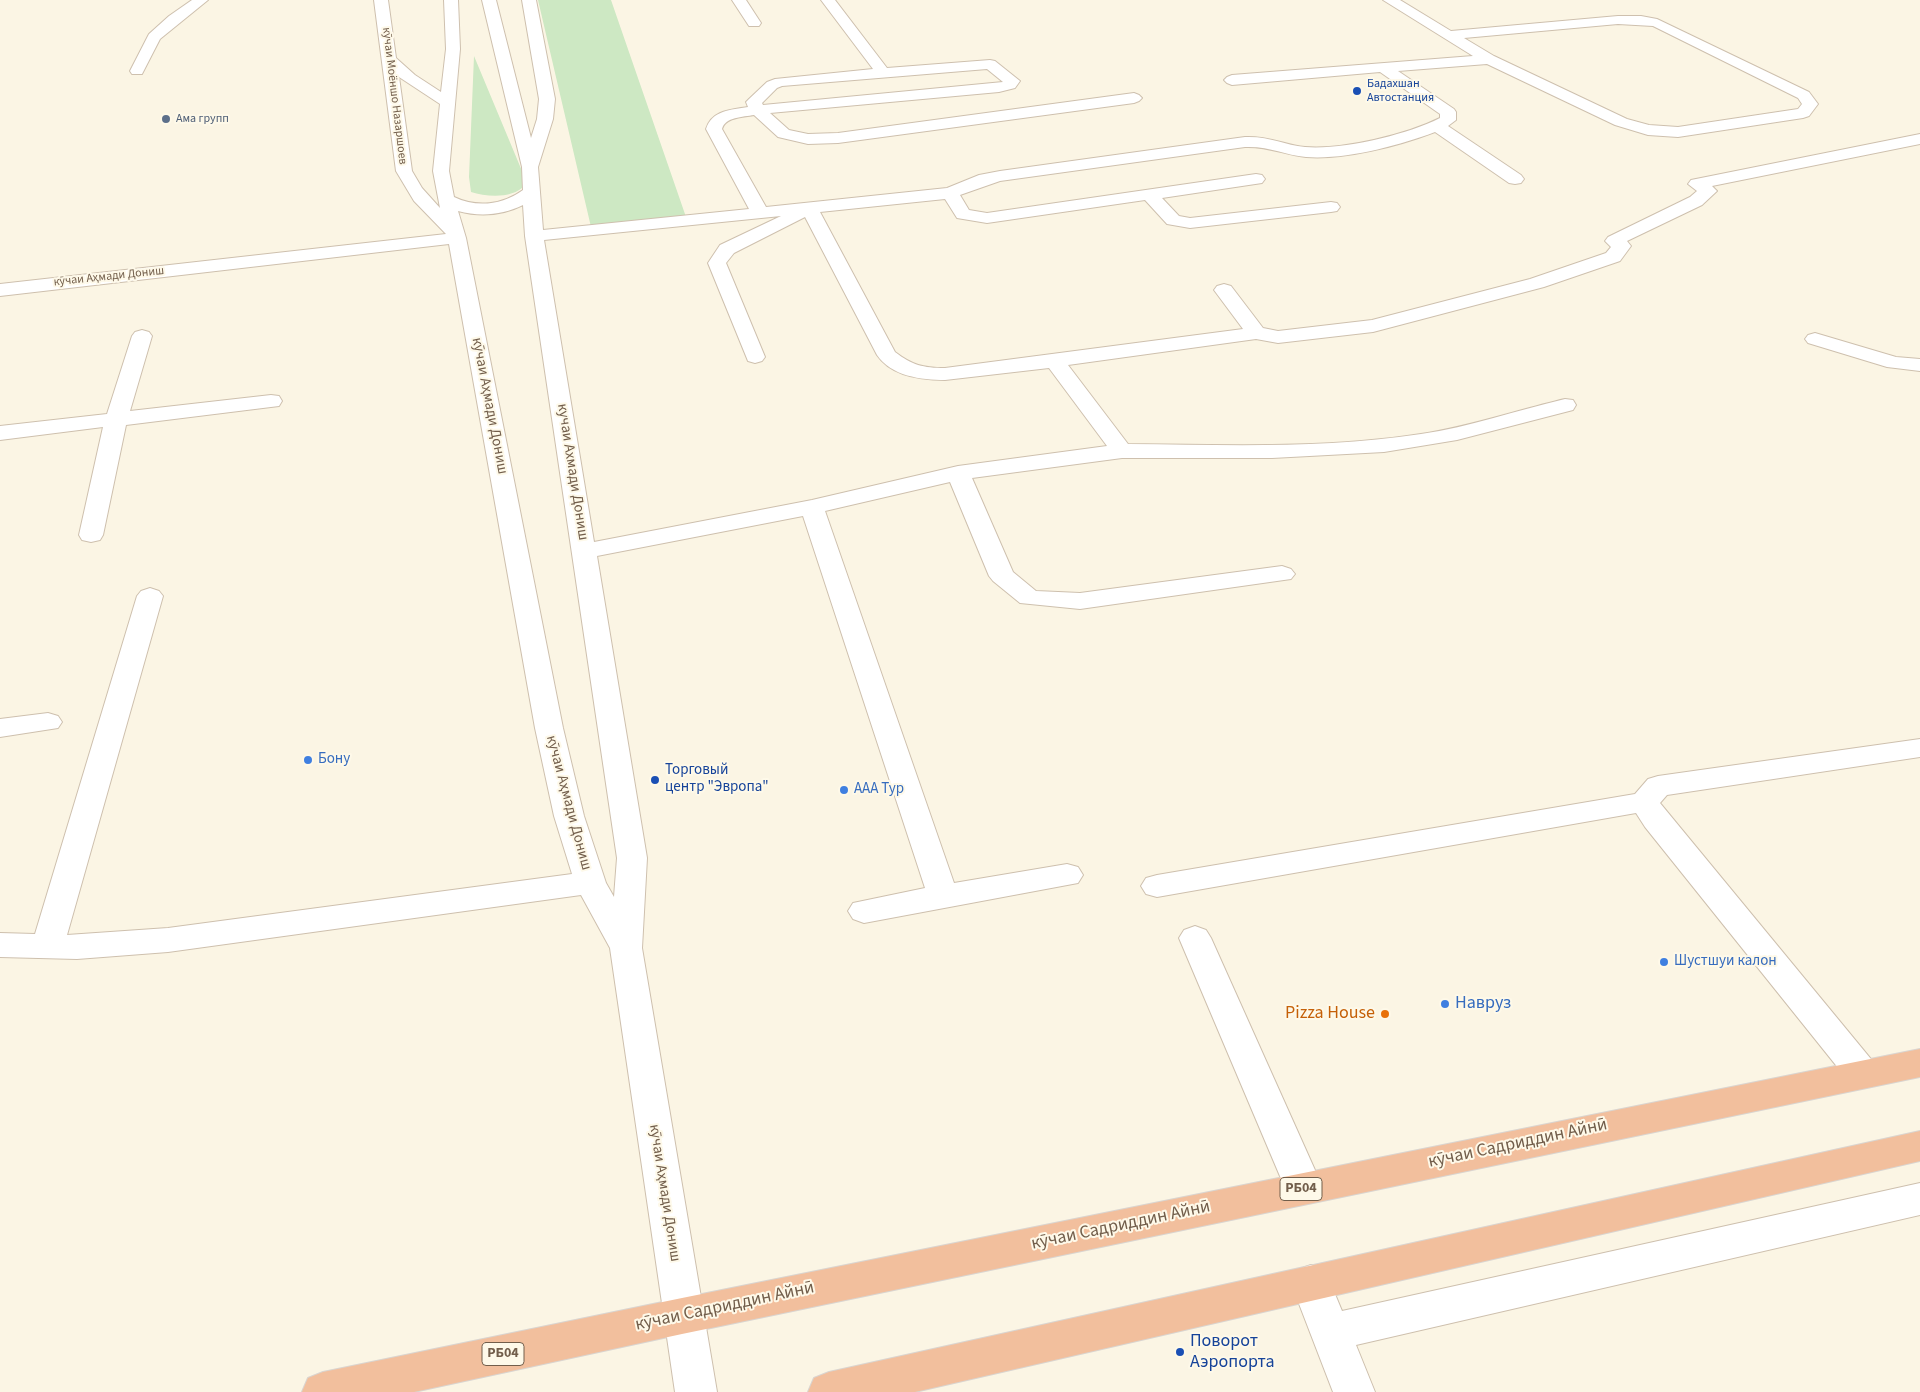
<!DOCTYPE html>
<meta charset="utf-8">
<style>
body{margin:0}
canvas{display:block;background:#fbf5e4}
</style>
<canvas width="1920" height="1392"></canvas>
<script>
const context = document.querySelector('canvas').getContext('2d');
context.lineJoin = 'round';
function fill(path, color) { context.fillStyle = color; context.fill(path, 'evenodd'); }
function strokePath(path, color, width, dash) { context.strokeStyle = color; context.lineWidth = width; context.lineCap = dash ? 'butt' : 'round'; context.setLineDash(dash || []); context.stroke(path); }
function drawText(font, color, halo, rows, align = 'center') {
  context.font = font + ' "Source Sans 3",sans-serif'; context.lineWidth = 4; context.setLineDash([]); context.textBaseline = 'middle'; context.strokeStyle = halo; context.fillStyle = color; for (const [text, x, y, turn = 0] of rows) {
    context.save(); context.translate(x, y); context.rotate((+turn || 0) * Math.PI / 180); context.textAlign = isNaN(turn) ? turn : align; if (halo) context.strokeText(text, 0, 0); context.fillText(text, 0, 0); context.restore();
  }
}
fill(new Path2D(`
 M 538,0 L 611,0 L 686,217 L 591,227 Z
 M 474,56 L 522,171 L 525,185 C 513,199 487,197 471,192 L 469,177 Z`), '#cde8c3');
const minor = new Path2D(`
 M 192,0 L 208,0 L 160,39 L 142,74 L 132,74 L 130,71 L 149,34 L 169,16 Z
 M 374,0 L 388,0 L 396,58 L 415,75 L 441,92 L 446,49 L 444,0 L 458,0 L 460,49 L 449,171 L 454,197 C 477,208 502,205 523,190 L 522,167 L 482,0 L 496,0 L 531,138 L 537,119 L 539,99 L 522,0 L 536,0 L 555,99 L 553,119 L 538,167 L 543,230 L 749,209 L 706,129 C 712,110 731,110 748,107 L 746,102 L 749,99 L 767,82 L 775,79 L 873,69 L 821,0 L 835,0 L 887,68 L 990,60 L 995,61 L 1020,81 L 1015,88 L 999,92 L 770,113 L 789,130 L 808,134 L 838,133 L 1134,93 L 1139,95 L 1142,98 L 1139,101 L 1134,103 L 838,143 L 808,144 L 778,137 L 754,115 C 743,117 725,117 722,129 L 766,207 L 947,188 L 979,175 L 1000,171 L 1245,137 C 1270,136 1284,145 1305,147 C 1343,150 1406,135 1440,118 L 1440,114 L 1380,72 L 1232,85 L 1227,83 L 1224,80 L 1227,77 L 1232,75 L 1473,56 L 1383,0 L 1400,0 L 1451,31 L 1618,16 L 1641,16 L 1657,19 L 1809,92 L 1818,104 L 1809,116 L 1803,118 L 1678,137 L 1648,135 L 1615,125 L 1487,64 L 1398,71 L 1454,109 L 1456,112 L 1456,120 L 1448,126 L 1521,175 L 1524,179 L 1521,183 L 1515,184 L 1509,183 L 1435,132 C 1398,146 1345,160 1306,157 C 1284,155 1270,146 1245,147 L 1000,181 L 960,195 L 969,210 L 987,213 L 1256,174 L 1262,175 L 1265,179 L 1262,183 L 1162,198 L 1179,216 L 1190,218 L 1331,202 L 1337,203 L 1340,207 L 1337,211 L 1331,212 L 1190,228 L 1167,224 L 1145,200 L 987,223 L 957,218 L 945,199 L 820,212 L 895,352 C 912,365 923,368 945,368 L 1243,329 L 1214,290 L 1217,286 L 1224,284 L 1231,286 L 1263,328 L 1278,331 L 1372,320 L 1530,279 L 1606,253 L 1611,247 L 1605,241 L 1608,237 L 1690,197 L 1697,191 L 1688,184 L 1691,180 L 1920,134 L 1920,144 L 1712,186 L 1717,191 L 1702,205 L 1627,241 L 1631,246 L 1620,261 L 1544,287 L 1373,332 L 1278,343 L 1256,339 L 1068,365 L 1128,444 C 1226,445 1324,449 1421,434 C 1470,427 1517,410 1565,399 L 1573,400 L 1576,405 L 1573,410 L 1457,440 L 1384,452 L 1272,458 L 1122,458 L 972,478 L 1013,572 L 1036,591 L 1080,593 L 1282,566 L 1291,569 L 1295,574 L 1291,579 L 1080,609 L 1020,603 L 993,581 L 989,576 L 950,482 L 825,511 L 954,883 L 1067,864 L 1078,867 L 1083,875 L 1078,883 L 864,923 L 853,919 L 848,911 L 853,903 L 925,888 L 803,516 L 597,556 L 647,858 L 642,948 L 717,1392 L 675,1392 L 610,948 L 581,895 L 168,952 L 77,959 L 0,957 L 0,933 L 35,934 L 137,596 L 141,591 L 150,588 L 159,591 L 163,596 L 67,935 L 168,928 L 572,874 L 554,816 L 535,728 L 449,244 L 0,296 L 0,284 L 446,234 L 414,201 L 396,171 ZM 1618,24 L 1653,26 L 1798,98 L 1802,104 L 1798,109 L 1678,127 L 1649,125 L 1627,119 L 1494,56 L 1464,38 ZM 987,69 L 1003,82 L 763,105 L 762,103 L 777,88 L 782,86 ZM 399,77 L 440,104 L 433,171 L 440,208 L 422,188 L 412,171 ZM 523,205 L 525,236 L 617,858 L 614,897 L 606,883 L 584,816 L 563,728 L 466,238 L 458,211 C 480,217 503,215 523,205 ZM 781,216 L 720,245 L 708,263 L 748,361 L 755,363 L 762,361 L 765,357 L 726,263 L 734,253 L 805,217 L 877,355 C 891,376 921,380 945,380 L 1049,368 L 1107,446 L 958,466 L 812,500 L 594,542 L 544,240 Z
 M 732,0 L 746,0 L 761,23 L 759,26 L 749,26 Z
 M 142,330 L 149,332 L 152,336 L 130,411 L 271,395 L 279,396 L 282,401 L 279,406 L 271,407 L 126,425 L 103,535 L 100,540 L 91,542 L 82,540 L 79,535 L 103,427 L 0,440 L 0,426 L 107,414 L 132,336 L 135,332 Z
 M 1815,333 L 1896,357 L 1920,359 L 1920,371 L 1887,367 L 1808,343 L 1805,339 L 1808,335 Z
 M 48,713 L 58,716 L 62,722 L 58,728 L 0,737 L 0,719 Z
 M 1920,739 L 1920,757 L 1667,795 L 1660,803 L 1875,1064 L 1881,1074 L 1875,1084 L 1863,1088 L 1851,1084 L 1645,827 L 1636,813 L 1157,897 L 1146,894 L 1141,886 L 1146,878 L 1157,875 L 1635,794 L 1648,779 L 1658,776 Z
 M 1195,926 L 1206,930 L 1211,938 L 1323,1188 L 1317,1199 L 1304,1204 L 1291,1199 L 1285,1188 L 1179,938 L 1184,930 Z
 M 1920,1183 L 1920,1215 L 1356,1345 L 1375,1392 L 1333,1392 L 1291,1283 L 1297,1270 L 1311,1265 L 1325,1270 L 1342,1311 Z`);
const highway = new Path2D(`
 M 1920,1049 L 1920,1077 L 682,1334 L 414,1392 L 302,1392 L 308,1378 L 323,1372 L 682,1298 Z
 M 1920,1131 L 1920,1161 L 915,1392 L 808,1392 L 814,1378 L 829,1372 Z`);
strokePath(minor, '#cec0ae', 2);
strokePath(highway, '#dad5d0', 2);
fill(minor, '#fff');
fill(highway, '#f2bf9d');
for (const [x, y, r, color] of [
 [1357,91,5,"#1a4fb4"],
 [166,119,5,"#5c6f8a"],
 [308,760,5,"#3f7fe0"],
 [655,780,5,"#1a4fb4"],
 [844,790,5,"#3f7fe0"],
 [1664,962,5,"#3f7fe0"],
 [1445,1004,5,"#3f7fe0"],
 [1385,1014,5,"#e8710a"],
 [1180,1352,5,"#1a4fb4"]
]) { const dot = new Path2D(); dot.arc(x, y, r, 0, 2 * Math.PI); context.fillStyle = color; context.fill(dot); strokePath(dot, '#fef9e9', 2); }
drawText('12px', '#164399', '#fef9e9', [
 ["Бадахшан",1367,84],
 ["Автостанция",1367,98]
], 'left');
drawText('12px', '#725e4b', '#fef9e9', [
 ["кӯчаи Моёншо Назаршоев",394,96,83],
 ["кӯчаи Аҳмади Дониш",109,277,-6]
]);
drawText('12px', '#4e5e75', '#fef9e9', [
 ["Ама групп",176,119]
], 'left');
for (const [x, y, w] of [
 [1301,1189,42],
 [503,1354,42]
]) { const box = new Path2D(); box.roundRect(x - w / 2, y - 11.5, w, 23, 4); context.fillStyle = '#fef9e9'; context.fill(box); strokePath(box, '#725e4b', 1); }
drawText('bold 14px', '#725e4b', null, [
 ["РБ04",1301,1189],
 ["РБ04",503,1354]
]);
drawText('15px', '#725e4b', '#fef9e9', [
 ["кӯчаи Аҳмади Дониш",489,406,79],
 ["кучаи Ахмади Дониш",572,472,81],
 ["кӯчаи Аҳмади Дониш",568,803,75],
 ["кӯчаи Аҳмади Дониш",664,1193,81]
]);
drawText('15px', '#366cbe', '#fef9e9', [
 ["Бону",318,760],
 ["ААА Тур",854,790],
 ["Шустшуи калон",1674,962]
], 'left');
drawText('15px', '#164399', '#fef9e9', [
 ["Торговый",665,771],
 ["центр \"Эвропа\"",665,788]
], 'left');
drawText('18px', '#366cbe', '#fef9e9', [
 ["Навруз",1455,1004]
], 'left');
drawText('18px', '#c56008', '#fef9e9', [
 ["Pizza House",1375,1014]
], 'right');
drawText('18px', '#725e4b', '#fef9e9', [
 ["кӯчаи Садриддин Айнӣ",1518,1144,-12],
 ["кӯчаи Садриддин Айнӣ",1121,1226,-12],
 ["кӯчаи Садриддин Айнӣ",725,1307,-12]
]);
drawText('18px', '#164399', '#fef9e9', [
 ["Поворот",1190,1342],
 ["Аэропорта",1190,1363]
], 'left');
</script>
